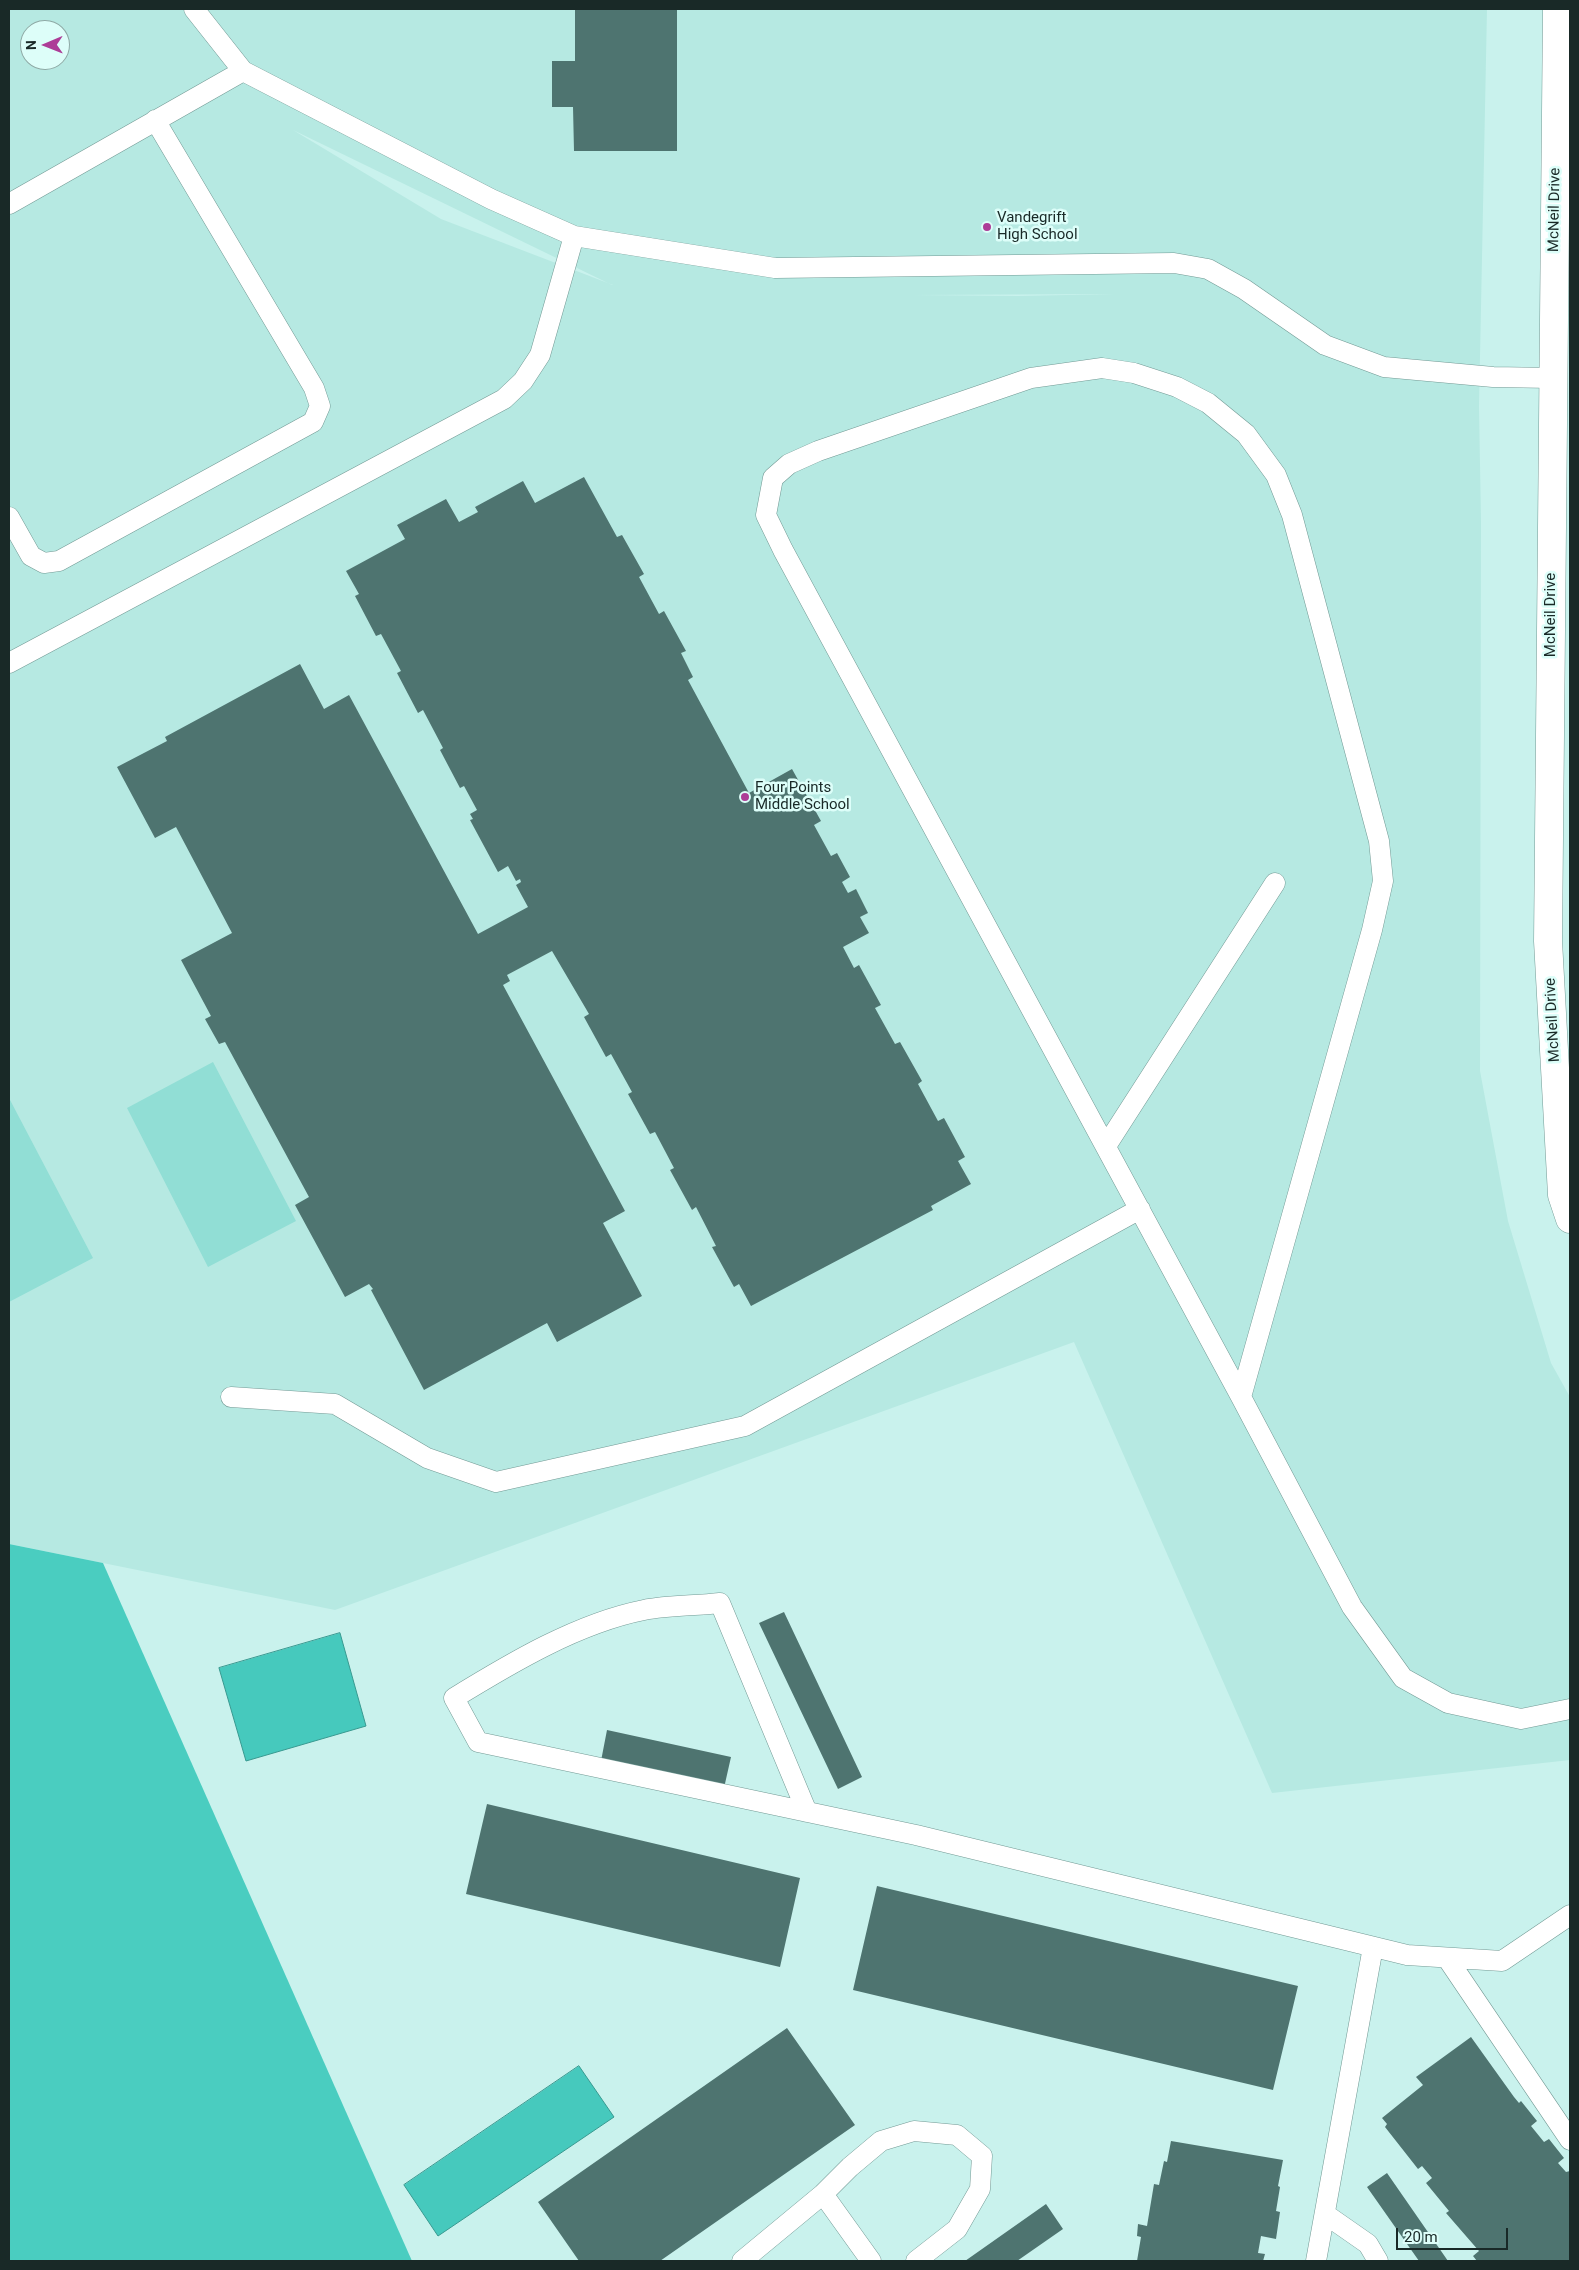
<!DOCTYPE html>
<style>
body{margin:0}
#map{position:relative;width:1579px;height:2270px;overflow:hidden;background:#c9f2ed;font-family:Roboto,sans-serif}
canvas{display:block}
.frame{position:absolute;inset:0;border:10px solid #192927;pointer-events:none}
.north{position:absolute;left:20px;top:20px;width:50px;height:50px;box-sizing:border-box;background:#ddfef9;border:1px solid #8fa9a5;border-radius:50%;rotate:269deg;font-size:14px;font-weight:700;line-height:20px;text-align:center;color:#192927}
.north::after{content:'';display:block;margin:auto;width:18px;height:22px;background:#ad3c97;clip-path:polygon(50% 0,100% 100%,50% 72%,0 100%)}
.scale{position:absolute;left:1396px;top:2228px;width:112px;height:22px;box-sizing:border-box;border:2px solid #192927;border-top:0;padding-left:6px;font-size:15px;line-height:18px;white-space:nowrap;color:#192927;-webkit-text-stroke:4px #ddfef9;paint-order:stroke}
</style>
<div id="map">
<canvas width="1579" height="2270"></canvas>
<div class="frame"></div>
<div class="north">N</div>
<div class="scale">20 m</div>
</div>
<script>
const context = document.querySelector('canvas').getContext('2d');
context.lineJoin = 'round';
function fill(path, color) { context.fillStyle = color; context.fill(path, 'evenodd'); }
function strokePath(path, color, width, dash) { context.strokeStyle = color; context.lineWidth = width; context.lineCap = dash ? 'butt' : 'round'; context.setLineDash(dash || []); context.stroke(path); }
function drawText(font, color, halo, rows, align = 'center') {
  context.font = font + ' Roboto,sans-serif'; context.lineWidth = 5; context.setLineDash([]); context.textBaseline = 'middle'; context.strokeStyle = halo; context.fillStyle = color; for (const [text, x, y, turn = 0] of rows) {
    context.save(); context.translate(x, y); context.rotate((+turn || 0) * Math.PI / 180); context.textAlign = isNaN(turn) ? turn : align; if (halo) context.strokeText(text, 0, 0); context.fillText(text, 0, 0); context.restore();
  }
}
fill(new Path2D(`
 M 9,9 L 1487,9 L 1479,406 L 1481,523 L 1480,1071 L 1508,1221 L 1551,1363 L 1570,1397 L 1570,1760 L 1272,1793 L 1074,1342 L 335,1610 L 9,1544 ZM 30,30 L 60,30 L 60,60 L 30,60 ZM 293,130 L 612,285 L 613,285 L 441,219 ZM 1115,294 L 1018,296 L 912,295 L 913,295 Z`), '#b6e9e2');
fill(new Path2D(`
 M 213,1062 L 296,1221 L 208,1267 L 127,1108 Z
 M 9,1098 L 93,1258 L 9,1302 Z`), '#91ded5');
fill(new Path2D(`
 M 9,1544 L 103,1563 L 412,2261 L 9,2261 Z`), '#4acdc0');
const water = new Path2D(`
 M 340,1633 L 366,1726 L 246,1761 L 219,1668 Z
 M 579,2066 L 614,2117 L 438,2236 L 404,2185 Z`);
fill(water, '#46c9bd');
strokePath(water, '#389990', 1);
fill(new Path2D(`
 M 575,9 L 677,9 L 677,151 L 574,151 L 573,107 L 552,107 L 552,61 L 575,61 Z
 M 584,477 L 617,537 L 622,535 L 644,574 L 639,577 L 659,614 L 664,611 L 686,651 L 681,653 L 693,677 L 688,680 L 749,793 L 792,769 L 821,821 L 814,825 L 831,856 L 837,853 L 850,877 L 842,882 L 848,893 L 856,889 L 868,913 L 860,917 L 869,933 L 843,947 L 854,968 L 859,965 L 881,1005 L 875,1008 L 895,1044 L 900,1042 L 922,1081 L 918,1084 L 938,1121 L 944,1118 L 965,1157 L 958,1161 L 971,1184 L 931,1206 L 933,1210 L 751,1306 L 739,1284 L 734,1287 L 712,1247 L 716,1246 L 696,1207 L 692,1210 L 670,1170 L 674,1168 L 655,1132 L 650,1134 L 628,1094 L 632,1092 L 611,1054 L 606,1057 L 584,1017 L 589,1014 L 552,951 L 507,975 L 510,981 L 503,985 L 625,1211 L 603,1223 L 642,1296 L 557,1342 L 547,1323 L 424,1390 L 371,1290 L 373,1289 L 369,1284 L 345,1297 L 295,1205 L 309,1197 L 225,1042 L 219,1044 L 205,1019 L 211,1016 L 181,960 L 232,933 L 176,827 L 155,838 L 117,767 L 167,741 L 165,737 L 300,664 L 324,709 L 349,695 L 478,934 L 528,907 L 516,885 L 521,882 L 520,879 L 516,881 L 508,866 L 498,872 L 470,820 L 473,819 L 470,814 L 477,810 L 464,786 L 460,788 L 440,750 L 443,748 L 423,710 L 418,713 L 397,673 L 401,671 L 381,634 L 376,636 L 355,596 L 359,594 L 346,571 L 405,539 L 397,525 L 446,499 L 459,522 L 478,512 L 475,507 L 523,481 L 535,503 Z
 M 784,1612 L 862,1777 L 838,1789 L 759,1623 Z
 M 607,1730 L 731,1757 L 724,1788 L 601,1761 Z
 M 487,1804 L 800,1878 L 780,1967 L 466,1894 Z
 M 877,1886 L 1298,1986 L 1273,2090 L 853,1990 Z
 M 787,2028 L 855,2125 L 660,2261 L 579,2261 L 538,2202 Z
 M 1471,2037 L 1514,2097 L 1519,2103 L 1521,2101 L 1537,2121 L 1531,2126 L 1544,2142 L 1549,2139 L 1564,2158 L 1558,2163 L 1566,2172 L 1570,2171 L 1570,2261 L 1477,2261 L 1473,2256 L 1479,2251 L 1446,2213 L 1449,2211 L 1426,2183 L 1432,2178 L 1422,2166 L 1418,2169 L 1385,2127 L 1387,2124 L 1382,2118 L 1423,2085 L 1416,2077 Z
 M 1171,2141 L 1283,2160 L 1278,2186 L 1280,2187 L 1276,2211 L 1280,2212 L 1276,2239 L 1261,2236 L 1258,2253 L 1265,2254 L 1263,2261 L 1137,2261 L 1141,2237 L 1137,2236 L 1138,2224 L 1147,2226 L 1154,2184 L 1159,2185 L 1164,2161 L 1167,2162 Z
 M 1387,2173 L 1448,2261 L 1419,2261 L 1367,2187 Z
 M 1046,2204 L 1063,2229 L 1017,2261 L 965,2261 Z`), '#4e7470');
const lane = new Path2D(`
 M 194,9 L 243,71 L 491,199 L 574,236 L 775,268 L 1174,263 L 1208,269 L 1244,289 L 1325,345 L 1384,367 L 1493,377 L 1552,378
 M 9,204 L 243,71
 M 9,517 L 31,556 L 44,563 L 59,561 L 313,422 L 320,406 L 314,388 L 155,120
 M 9,663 L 504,399 L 523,381 L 540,355 L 574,236
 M 1106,1146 L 1275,883
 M 231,1397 L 335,1404 L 427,1458 L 496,1482 L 745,1426 L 1140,1209
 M 1241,1397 L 1372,930 L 1383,881 L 1379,841 L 1292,515 L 1276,475 L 1246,434 L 1208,403 L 1177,387 L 1134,373 L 1102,368 L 1031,378 L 818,451 L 789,464 L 773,478 L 766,515 L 783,550 L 1241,1397 L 1352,1607 L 1403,1678 L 1448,1703 L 1521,1719 L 1570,1709
 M 807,1812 L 720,1603 C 695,1606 668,1605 644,1610 C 578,1623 511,1663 454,1698 L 478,1742 L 916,1835 L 1407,1955 L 1502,1961 L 1570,1915
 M 1447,1958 L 1570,2140
 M 823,2194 L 850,2167 L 881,2141 L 914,2131 L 957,2135 L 982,2156 L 980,2189 L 957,2229 L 916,2261
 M 1325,2214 L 1368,2244 L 1378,2261
 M 742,2261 L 823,2194 L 871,2261
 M 1316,2261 L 1373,1947`);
const street = new Path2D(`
 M 1557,9 L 1548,941 L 1562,1195 L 1570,1219`);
strokePath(lane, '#739a95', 21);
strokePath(street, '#739a95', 29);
strokePath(lane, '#fff', 20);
strokePath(street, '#fff', 28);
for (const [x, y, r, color] of [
 [987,227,5,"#ad3c97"],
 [745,797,5,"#ad3c97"]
]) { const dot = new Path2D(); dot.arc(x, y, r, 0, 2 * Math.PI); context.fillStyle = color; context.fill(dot); strokePath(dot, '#ddfef9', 2); }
drawText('15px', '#192927', '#ddfef9', [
 ["McNeil Drive",1555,210,-89],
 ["McNeil Drive",1551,615,-90],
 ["McNeil Drive",1553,1020,-93]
]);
drawText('15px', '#192927', '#ddfef9', [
 ["Vandegrift",997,218],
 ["High School",997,235],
 ["Four Points",755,788],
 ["Middle School",755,805]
], 'left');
</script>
